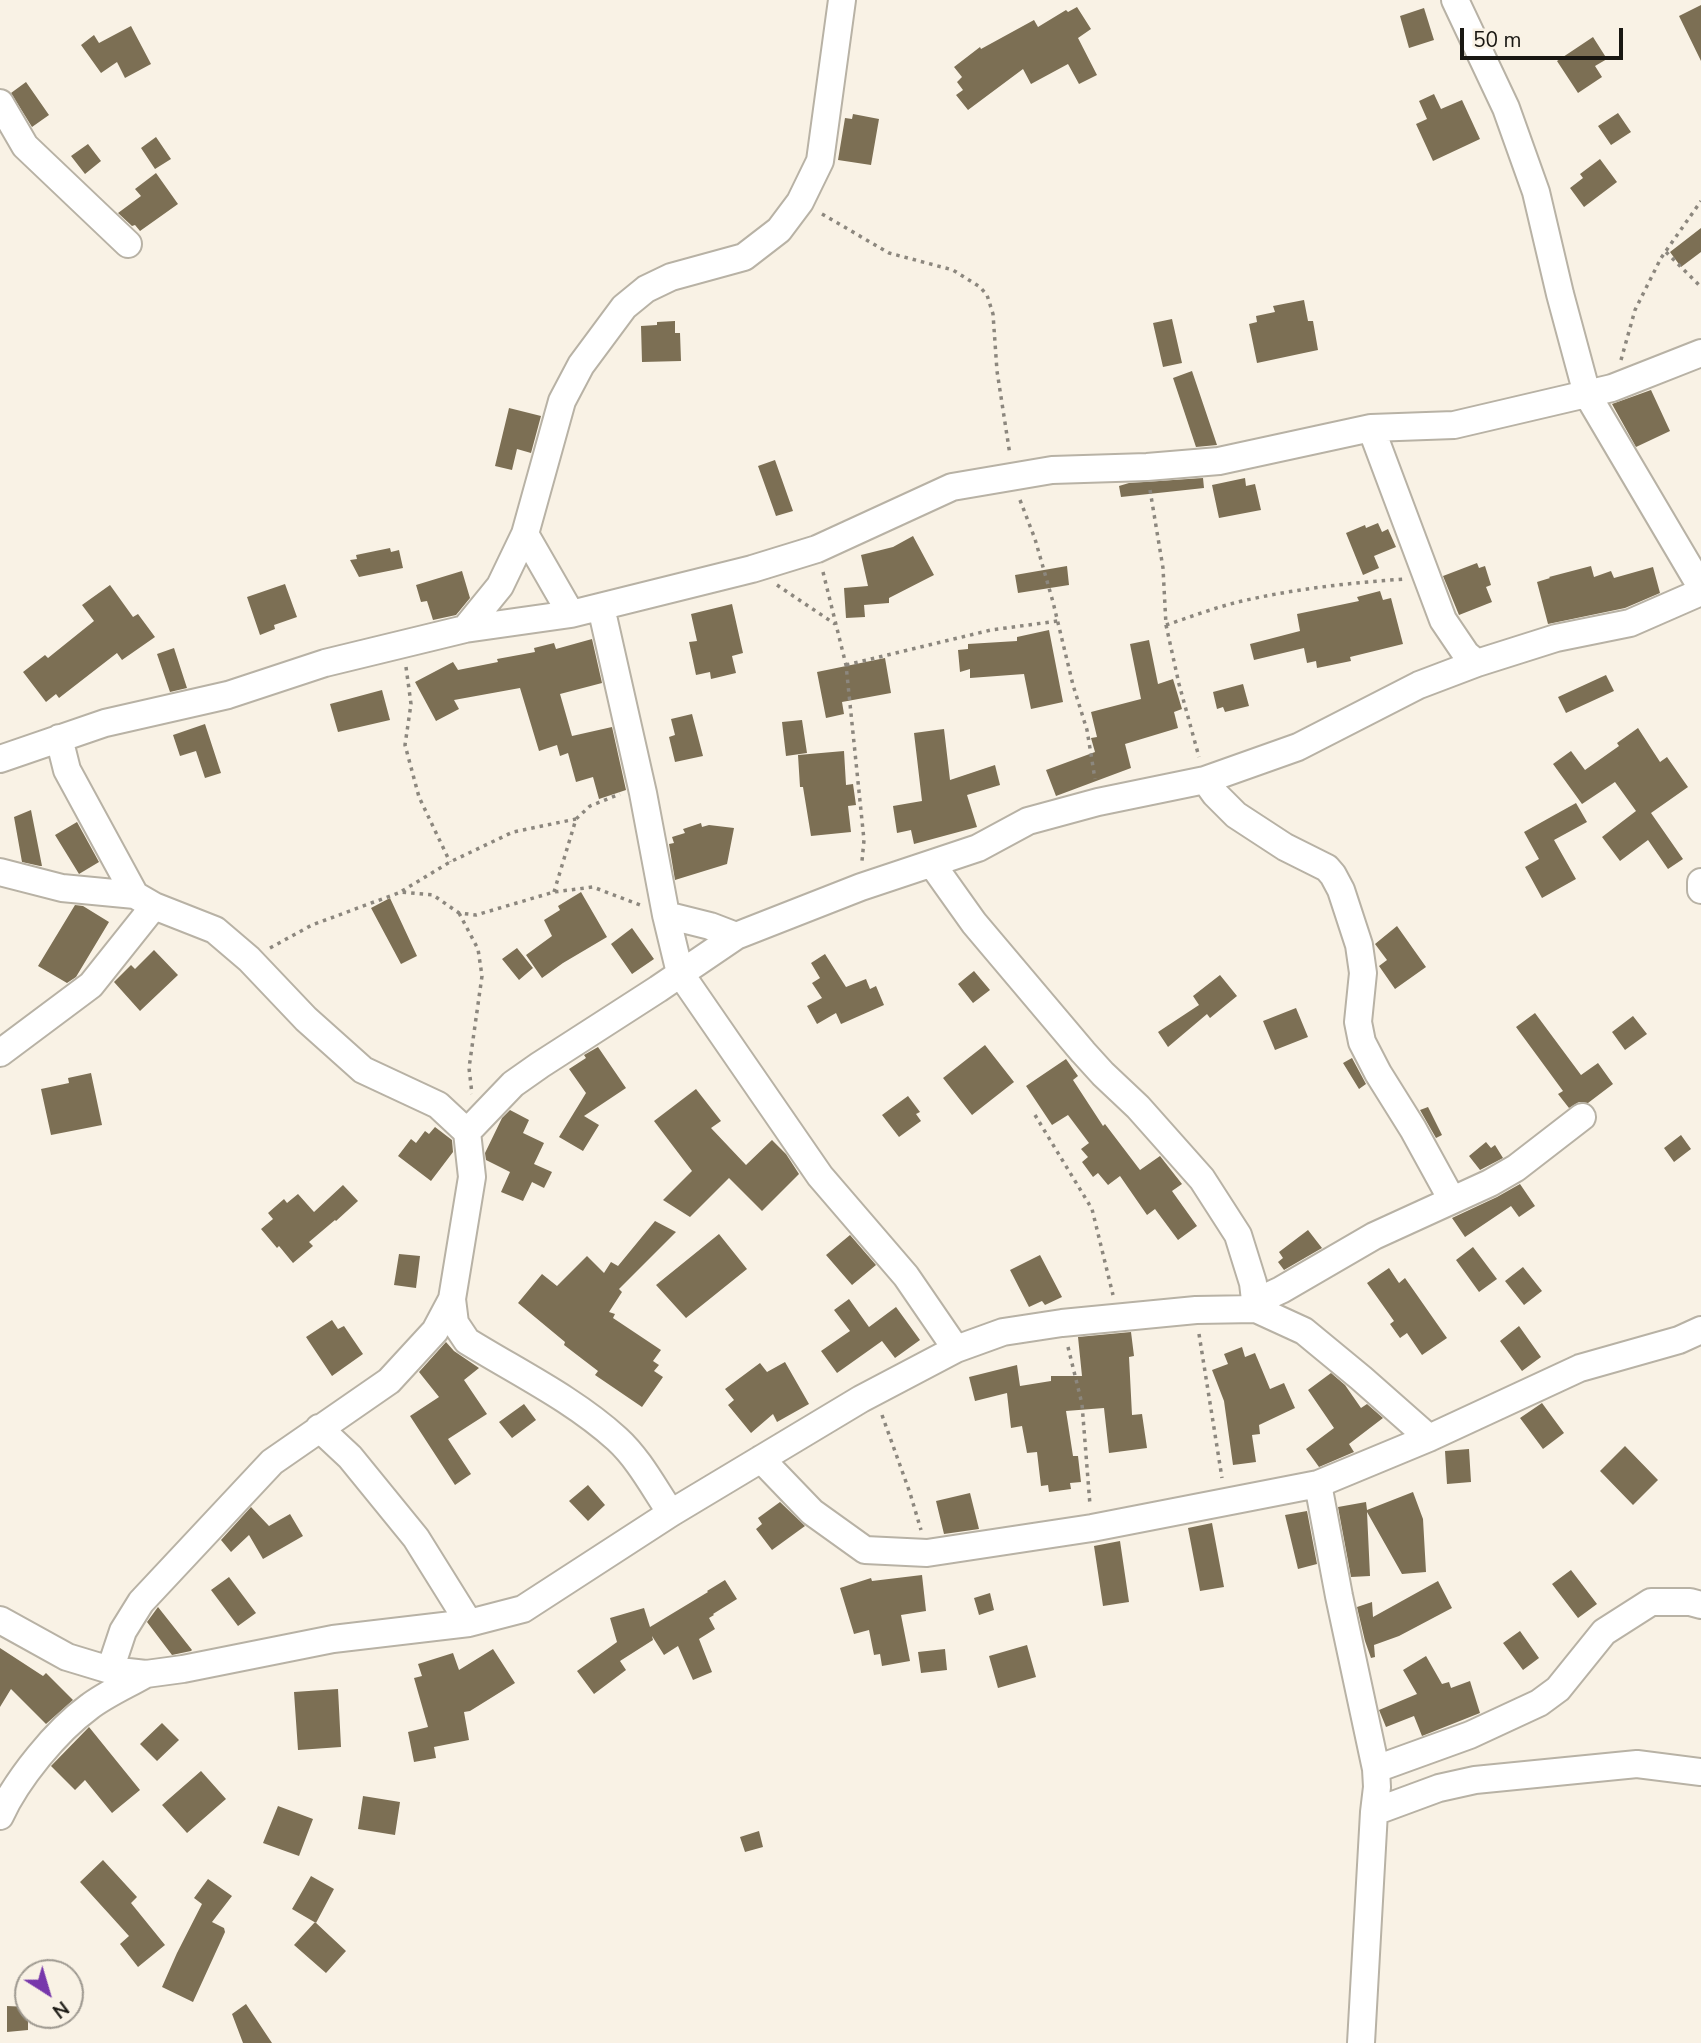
<!DOCTYPE html>
<style>
body{margin:0}
#map{position:relative;width:1701px;height:2043px;overflow:hidden;background:#f9f2e5;font-family:"Nunito Sans",sans-serif}
canvas{display:block}
.north{position:absolute;left:14px;top:1959px;width:70px;height:70px;box-sizing:border-box;background:#f9f2e5;border:2px solid #9f9a91;border-radius:50%;rotate:143deg;font-size:19px;font-weight:700;line-height:28px;text-align:center;color:#191712}
.north::after{content:'';display:block;margin:auto;width:24px;height:32px;background:#7737ab;clip-path:polygon(50% 0,100% 100%,50% 72%,0 100%)}
.scale{position:absolute;left:1460px;top:28px;width:163px;height:32px;box-sizing:border-box;border:4px solid #191712;border-top:0;padding-left:9px;font-size:21px;line-height:24px;white-space:nowrap;color:#191712;-webkit-text-stroke:5px #f9f2e5;paint-order:stroke}
</style>
<div id="map">
<canvas width="1701" height="2043"></canvas>
<div class="north">N</div>
<div class="scale">50 m</div>
</div>
<script>
const context = document.querySelector('canvas').getContext('2d');
context.lineJoin = 'round';
function fill(path, color) { context.fillStyle = color; context.fill(path, 'evenodd'); }
function strokePath(path, color, width, dash) { context.strokeStyle = color; context.lineWidth = width; context.lineCap = dash ? 'butt' : 'round'; context.setLineDash(dash || []); context.stroke(path); }
fill(new Path2D(`
 M 1701,5 L 1701,61 L 1679,16 Z
 M 1077,7 L 1091,29 L 1078,38 L 1097,75 L 1079,84 L 1068,64 L 1031,84 L 1023,69 L 968,110 L 956,95 L 963,90 L 957,82 L 962,77 L 954,67 L 980,47 L 981,49 L 1034,20 L 1038,27 L 1066,10 L 1068,12 Z
 M 1424,8 L 1434,40 L 1409,48 L 1400,16 Z
 M 131,26 L 151,64 L 125,78 L 117,62 L 101,73 L 81,45 L 94,35 L 99,43 Z
 M 1593,37 L 1607,59 L 1595,66 L 1602,77 L 1578,93 L 1557,61 Z
 M 26,82 L 49,115 L 32,127 L 11,93 Z
 M 1434,94 L 1441,109 L 1462,100 L 1480,139 L 1433,161 L 1416,124 L 1427,119 L 1419,101 Z
 M 1618,113 L 1631,132 L 1611,145 L 1598,126 Z
 M 853,114 L 879,119 L 871,165 L 838,160 L 845,118 L 852,119 Z
 M 156,137 L 171,159 L 155,169 L 141,148 Z
 M 88,144 L 101,161 L 85,174 L 71,156 Z
 M 1600,159 L 1617,182 L 1584,207 L 1570,188 L 1583,178 L 1580,174 Z
 M 156,173 L 178,204 L 140,231 L 135,225 L 132,226 L 118,213 L 141,196 L 135,189 Z
 M 1701,228 L 1701,252 L 1681,267 L 1670,252 Z
 M 1304,300 L 1308,321 L 1313,321 L 1318,350 L 1257,363 L 1249,324 L 1257,322 L 1256,316 L 1275,312 L 1273,306 Z
 M 1172,319 L 1182,363 L 1163,367 L 1153,323 Z
 M 675,321 L 675,333 L 680,333 L 681,361 L 642,362 L 641,326 L 657,325 L 657,322 Z
 M 1192,371 L 1217,445 L 1196,447 L 1173,378 Z
 M 1651,390 L 1670,431 L 1636,447 L 1612,404 Z
 M 509,408 L 541,416 L 531,453 L 517,449 L 512,470 L 495,466 Z
 M 775,460 L 793,511 L 776,516 L 758,466 Z
 M 1203,478 L 1204,488 L 1121,497 L 1119,486 L 1129,483 Z
 M 1245,478 L 1246,486 L 1255,484 L 1261,510 L 1219,518 L 1212,485 Z
 M 1378,523 L 1382,532 L 1388,529 L 1396,547 L 1374,556 L 1379,568 L 1363,575 L 1346,533 L 1365,525 L 1366,528 Z
 M 913,536 L 934,575 L 889,598 L 889,603 L 864,605 L 865,617 L 846,618 L 844,588 L 868,586 L 861,555 L 893,547 Z
 M 390,548 L 391,552 L 399,550 L 403,568 L 359,577 L 350,560 L 357,559 L 356,555 Z
 M 1477,563 L 1479,568 L 1485,566 L 1491,585 L 1486,587 L 1492,602 L 1459,615 L 1443,576 Z
 M 1067,566 L 1069,585 L 1018,593 L 1015,575 Z
 M 1591,566 L 1594,577 L 1611,571 L 1614,578 L 1653,567 L 1660,593 L 1625,608 L 1548,624 L 1537,582 L 1550,578 L 1549,577 Z
 M 462,571 L 470,598 L 456,615 L 433,620 L 427,601 L 421,602 L 416,585 Z
 M 285,584 L 297,617 L 274,625 L 275,629 L 260,635 L 247,597 Z
 M 110,585 L 133,617 L 138,614 L 155,637 L 122,660 L 117,653 L 59,698 L 56,694 L 46,702 L 23,672 L 45,655 L 48,658 L 94,621 L 82,605 Z
 M 1380,591 L 1383,600 L 1391,598 L 1403,644 L 1350,657 L 1351,661 L 1317,668 L 1316,661 L 1307,663 L 1304,648 L 1254,660 L 1250,644 L 1300,631 L 1297,614 L 1359,601 L 1357,597 Z
 M 732,604 L 743,653 L 732,656 L 736,673 L 711,679 L 710,672 L 696,675 L 689,642 L 697,641 L 691,614 Z
 M 1049,630 L 1063,702 L 1031,709 L 1024,674 L 970,678 L 970,669 L 960,672 L 958,650 L 968,649 L 968,644 L 1017,641 L 1017,637 Z
 M 592,639 L 602,683 L 560,694 L 572,736 L 612,727 L 626,790 L 599,799 L 593,777 L 576,782 L 568,753 L 560,756 L 557,745 L 539,751 L 520,688 L 454,700 L 459,709 L 436,721 L 415,682 L 453,662 L 458,670 L 498,662 L 497,659 L 535,652 L 534,648 L 554,643 L 556,649 Z
 M 1149,640 L 1158,684 L 1173,679 L 1182,709 L 1174,712 L 1178,728 L 1125,744 L 1131,768 L 1056,796 L 1046,770 L 1095,752 L 1091,738 L 1097,737 L 1091,712 L 1141,699 L 1130,644 Z
 M 174,648 L 187,688 L 170,692 L 157,654 Z
 M 885,658 L 891,693 L 842,702 L 844,714 L 826,718 L 817,672 Z
 M 1606,675 L 1614,691 L 1566,713 L 1558,697 Z
 M 1243,684 L 1249,706 L 1225,712 L 1223,707 L 1217,709 L 1213,692 Z
 M 382,690 L 390,720 L 338,732 L 330,704 Z
 M 692,714 L 703,756 L 675,762 L 669,737 L 675,735 L 671,719 Z
 M 802,720 L 807,753 L 786,756 L 782,722 Z
 M 205,724 L 221,773 L 205,778 L 196,751 L 180,756 L 173,735 Z
 M 1638,728 L 1660,762 L 1667,757 L 1688,787 L 1651,813 L 1683,859 L 1668,869 L 1648,840 L 1620,861 L 1602,837 L 1636,811 L 1615,782 L 1582,804 L 1553,764 L 1571,751 L 1585,770 L 1619,746 L 1617,743 Z
 M 944,729 L 950,780 L 995,765 L 1000,785 L 967,795 L 977,827 L 914,844 L 911,830 L 897,833 L 893,806 L 922,801 L 914,733 Z
 M 844,751 L 846,785 L 853,784 L 856,805 L 848,806 L 851,832 L 811,836 L 803,787 L 800,787 L 798,755 Z
 M 1576,803 L 1587,822 L 1554,840 L 1576,879 L 1542,898 L 1525,867 L 1539,859 L 1524,832 Z
 M 31,810 L 42,866 L 40,866 L 22,862 L 14,817 Z
 M 77,822 L 99,862 L 79,874 L 55,835 Z
 M 701,823 L 702,827 L 709,825 L 734,828 L 727,864 L 675,880 L 669,844 L 674,843 L 672,837 L 685,833 L 683,829 Z
 M 581,892 L 607,937 L 563,963 L 542,978 L 526,955 L 552,936 L 544,920 L 560,910 L 558,906 Z
 M 390,898 L 417,956 L 401,964 L 371,908 Z
 M 75,905 L 83,906 L 109,922 L 76,977 L 67,983 L 38,966 Z
 M 1397,926 L 1426,967 L 1395,989 L 1379,966 L 1387,960 L 1375,944 Z
 M 632,928 L 654,959 L 632,974 L 611,944 Z
 M 517,948 L 533,968 L 519,980 L 502,959 Z
 M 154,950 L 178,975 L 140,1011 L 114,982 L 131,965 L 135,969 Z
 M 825,954 L 846,987 L 866,979 L 870,989 L 876,986 L 884,1005 L 841,1024 L 836,1013 L 817,1024 L 807,1006 L 822,998 L 812,983 L 820,978 L 811,963 Z
 M 974,971 L 990,990 L 973,1003 L 958,984 Z
 M 1220,975 L 1237,996 L 1210,1018 L 1207,1014 L 1168,1047 L 1158,1032 L 1199,1005 L 1193,996 Z
 M 1296,1008 L 1308,1037 L 1275,1050 L 1263,1021 Z
 M 1535,1013 L 1581,1075 L 1598,1063 L 1613,1084 L 1588,1103 L 1579,1102 L 1569,1108 L 1558,1094 L 1563,1091 L 1516,1027 Z
 M 1633,1016 L 1647,1034 L 1625,1050 L 1612,1032 Z
 M 985,1045 L 1014,1082 L 972,1115 L 943,1078 Z
 M 598,1047 L 626,1088 L 584,1116 L 599,1125 L 583,1151 L 559,1137 L 586,1093 L 569,1069 L 586,1058 L 584,1055 Z
 M 1352,1058 L 1366,1084 L 1359,1089 L 1343,1063 Z
 M 1066,1059 L 1078,1076 L 1073,1080 L 1103,1126 L 1105,1124 L 1140,1170 L 1160,1156 L 1182,1184 L 1172,1191 L 1197,1226 L 1178,1240 L 1155,1209 L 1147,1215 L 1120,1176 L 1108,1185 L 1098,1173 L 1093,1177 L 1082,1162 L 1088,1157 L 1081,1149 L 1089,1143 L 1068,1115 L 1052,1125 L 1026,1086 Z
 M 91,1073 L 102,1125 L 51,1135 L 41,1089 L 69,1083 L 68,1078 Z
 M 696,1089 L 721,1121 L 711,1128 L 746,1165 L 772,1140 L 786,1154 L 799,1174 L 762,1211 L 729,1178 L 690,1217 L 663,1200 L 692,1171 L 654,1121 Z
 M 908,1096 L 920,1112 L 916,1114 L 921,1121 L 899,1137 L 882,1115 Z
 M 1428,1107 L 1442,1135 L 1436,1138 L 1420,1110 Z
 M 510,1110 L 529,1120 L 523,1133 L 544,1143 L 534,1164 L 552,1172 L 544,1188 L 532,1182 L 523,1201 L 501,1192 L 510,1172 L 486,1160 L 485,1153 L 502,1118 Z
 M 435,1127 L 452,1140 L 453,1152 L 431,1181 L 398,1156 L 411,1139 L 416,1143 L 425,1131 L 429,1134 Z
 M 1681,1135 L 1691,1149 L 1674,1162 L 1664,1148 Z
 M 1486,1142 L 1491,1148 L 1495,1145 L 1503,1158 L 1480,1170 L 1469,1156 Z
 M 1520,1184 L 1535,1206 L 1519,1217 L 1511,1206 L 1465,1237 L 1452,1218 L 1497,1197 Z
 M 343,1185 L 358,1201 L 336,1221 L 335,1220 L 309,1242 L 313,1246 L 293,1263 L 279,1246 L 277,1248 L 261,1229 L 273,1219 L 268,1213 L 284,1199 L 287,1203 L 298,1194 L 314,1212 Z
 M 655,1221 L 676,1232 L 619,1289 L 622,1292 L 609,1312 L 615,1314 L 613,1318 L 661,1350 L 653,1361 L 659,1365 L 654,1371 L 663,1377 L 642,1407 L 595,1375 L 598,1371 L 564,1345 L 565,1342 L 518,1303 L 542,1274 L 557,1286 L 587,1256 L 604,1273 L 611,1262 L 618,1266 Z
 M 1308,1230 L 1322,1248 L 1284,1270 L 1278,1262 L 1283,1258 L 1279,1252 Z
 M 719,1234 L 747,1269 L 686,1318 L 656,1285 Z
 M 850,1235 L 876,1265 L 852,1285 L 826,1255 Z
 M 1473,1247 L 1497,1279 L 1479,1292 L 1456,1260 Z
 M 399,1254 L 420,1256 L 416,1288 L 394,1285 Z
 M 1040,1255 L 1062,1297 L 1045,1305 L 1042,1301 L 1029,1307 L 1010,1270 Z
 M 1523,1267 L 1542,1291 L 1524,1305 L 1505,1281 Z
 M 1389,1268 L 1399,1283 L 1405,1278 L 1447,1338 L 1422,1355 L 1407,1333 L 1400,1338 L 1390,1324 L 1394,1321 L 1367,1283 Z
 M 849,1299 L 869,1327 L 896,1307 L 920,1340 L 895,1358 L 882,1341 L 837,1373 L 821,1351 L 850,1331 L 834,1310 Z
 M 332,1320 L 338,1329 L 344,1326 L 363,1354 L 332,1376 L 306,1337 Z
 M 1519,1326 L 1541,1357 L 1522,1371 L 1500,1341 Z
 M 1131,1332 L 1134,1356 L 1129,1357 L 1132,1415 L 1142,1414 L 1147,1448 L 1109,1453 L 1104,1408 L 1066,1411 L 1073,1456 L 1078,1456 L 1081,1482 L 1070,1483 L 1071,1489 L 1049,1492 L 1048,1485 L 1041,1486 L 1037,1452 L 1027,1453 L 1022,1426 L 1011,1428 L 1007,1393 L 975,1401 L 969,1377 L 1017,1365 L 1020,1386 L 1051,1381 L 1051,1376 L 1082,1376 L 1078,1337 Z
 M 446,1342 L 454,1351 L 479,1368 L 464,1380 L 487,1414 L 448,1439 L 471,1474 L 455,1485 L 410,1416 L 439,1397 L 419,1372 Z
 M 1242,1347 L 1245,1357 L 1255,1353 L 1270,1389 L 1284,1383 L 1295,1408 L 1259,1425 L 1260,1434 L 1252,1435 L 1256,1462 L 1233,1465 L 1224,1401 L 1212,1370 L 1228,1364 L 1224,1354 Z
 M 785,1362 L 809,1404 L 777,1422 L 773,1414 L 751,1433 L 728,1405 L 734,1400 L 725,1389 L 760,1363 L 767,1372 Z
 M 1331,1373 L 1345,1385 L 1361,1408 L 1367,1404 L 1383,1418 L 1349,1444 L 1354,1452 L 1319,1467 L 1306,1449 L 1334,1428 L 1308,1390 Z
 M 1542,1403 L 1564,1433 L 1543,1449 L 1520,1418 Z
 M 524,1404 L 536,1420 L 512,1438 L 499,1422 Z
 M 1625,1446 L 1658,1480 L 1633,1505 L 1600,1471 Z
 M 1469,1449 L 1471,1482 L 1447,1484 L 1445,1451 Z
 M 588,1485 L 605,1505 L 588,1521 L 569,1501 Z
 M 1413,1492 L 1423,1519 L 1426,1572 L 1402,1574 L 1367,1512 L 1370,1576 L 1351,1577 L 1338,1507 L 1366,1502 L 1367,1510 Z
 M 970,1493 L 979,1529 L 944,1534 L 936,1501 Z
 M 780,1502 L 805,1526 L 772,1550 L 756,1529 L 762,1524 L 758,1518 Z
 M 251,1507 L 269,1526 L 290,1514 L 303,1536 L 263,1559 L 249,1535 L 231,1552 L 221,1540 Z
 M 1307,1511 L 1317,1564 L 1298,1569 L 1285,1515 Z
 M 1212,1523 L 1224,1587 L 1200,1591 L 1188,1528 Z
 M 1120,1541 L 1129,1602 L 1103,1606 L 1094,1546 Z
 M 1571,1570 L 1597,1604 L 1578,1618 L 1552,1584 Z
 M 922,1575 L 926,1611 L 901,1615 L 910,1661 L 882,1666 L 880,1654 L 874,1655 L 869,1630 L 854,1634 L 840,1588 L 871,1578 L 872,1581 Z
 M 229,1577 L 256,1613 L 238,1626 L 211,1590 Z
 M 725,1580 L 737,1599 L 713,1614 L 714,1615 L 709,1618 L 715,1629 L 699,1639 L 712,1672 L 693,1680 L 678,1646 L 664,1655 L 652,1636 L 653,1640 L 620,1661 L 626,1670 L 594,1694 L 577,1671 L 617,1642 L 610,1618 L 644,1608 L 650,1627 L 708,1592 L 707,1591 Z
 M 1438,1581 L 1452,1608 L 1399,1636 L 1374,1645 L 1375,1657 L 1371,1658 L 1365,1641 L 1357,1607 L 1372,1602 L 1373,1617 Z
 M 990,1593 L 994,1610 L 979,1615 L 974,1598 Z
 M 158,1607 L 192,1650 L 191,1651 L 172,1655 L 147,1622 Z
 M 1520,1631 L 1539,1658 L 1523,1670 L 1503,1643 Z
 M 1027,1645 L 1036,1677 L 998,1688 L 989,1656 Z
 M 0,1648 L 43,1676 L 46,1673 L 73,1700 L 46,1724 L 11,1689 L 0,1707 Z
 M 493,1649 L 515,1683 L 470,1711 L 464,1712 L 469,1740 L 434,1747 L 436,1758 L 414,1762 L 408,1732 L 428,1727 L 414,1678 L 422,1676 L 418,1664 L 453,1653 L 459,1670 Z
 M 945,1649 L 947,1670 L 921,1673 L 918,1652 Z
 M 1426,1656 L 1442,1684 L 1449,1682 L 1451,1688 L 1470,1681 L 1480,1713 L 1422,1736 L 1414,1716 L 1386,1727 L 1379,1710 L 1417,1694 L 1403,1670 Z
 M 338,1689 L 341,1747 L 298,1750 L 294,1692 Z
 M 162,1723 L 179,1740 L 157,1761 L 140,1744 Z
 M 89,1727 L 140,1790 L 112,1813 L 85,1780 L 75,1790 L 51,1766 Z
 M 201,1771 L 226,1799 L 187,1833 L 162,1805 Z
 M 363,1796 L 400,1802 L 395,1835 L 358,1829 Z
 M 278,1806 L 313,1819 L 299,1856 L 263,1843 Z
 M 759,1831 L 763,1847 L 745,1852 L 740,1837 Z
 M 103,1860 L 137,1897 L 131,1903 L 165,1945 L 138,1967 L 120,1944 L 129,1936 L 80,1882 Z
 M 311,1876 L 334,1889 L 316,1923 L 292,1909 Z
 M 208,1879 L 232,1896 L 212,1922 L 224,1928 L 225,1932 L 193,2002 L 162,1987 L 177,1953 L 202,1904 L 194,1898 Z
 M 315,1922 L 346,1951 L 326,1973 L 294,1945 Z
 M 246,2004 L 272,2043 L 243,2043 L 232,2014 Z
 M 7,2006 L 28,2007 L 28,2030 L 7,2032 Z`), '#7c6f54');
const minor = new Path2D(`
 M 1455,0 L 1506,108 L 1536,192 L 1560,294 L 1587,394 L 1701,587
 M 0,103 L 25,146 L 128,244
 M 1371,428 L 1443,620 L 1466,654 L 1477,663
 M 525,534 L 571,614
 M 601,607 L 643,793 L 666,915 L 680,973 L 820,1176 L 906,1276 L 956,1349
 M 465,629 L 500,586 L 525,534 L 562,401 L 581,365 L 624,307 L 646,289 L 671,277 L 744,257 L 779,230 L 800,202 L 820,161 L 842,0
 M 59,738 L 67,770 L 135,895
 M 0,759 L 105,723 L 228,695 L 325,663 L 465,629 L 571,614 L 752,569 L 817,549 L 952,487 L 1052,470 L 1147,467 L 1219,461 L 1371,428 L 1454,425 L 1612,388 L 1701,353
 M 1205,780 L 1215,794 L 1236,815 L 1285,847 L 1327,868 L 1333,875 L 1341,890 L 1359,945 L 1363,973 L 1358,1022 L 1362,1042 L 1378,1073 L 1413,1129 L 1452,1200
 M 932,864 L 974,923 L 1083,1052 L 1103,1074 L 1138,1107 L 1202,1179 L 1238,1235 L 1253,1283 L 1256,1309
 M 0,872 L 62,888 L 135,895 L 154,906 L 215,930 L 249,959 L 306,1019 L 363,1070 L 438,1105 L 467,1132 L 472,1177 L 452,1299 L 435,1331 L 389,1381 L 272,1462 L 141,1602 L 123,1631 L 110,1670
 M 1701,882 L 1701,890
 M 666,915 L 710,926 L 736,936
 M 0,1053 L 91,985 L 154,906
 M 467,1132 L 513,1084 L 540,1065 L 658,989 L 736,936 L 861,887 L 978,848 L 1028,821 L 1098,802 L 1205,780 L 1298,747 L 1419,685 L 1477,663 L 1556,638 L 1630,623 L 1701,592
 M 452,1299 L 455,1323 L 467,1341 C 517,1372 573,1399 617,1439 C 639,1459 654,1488 671,1513
 M 1255,1302 L 1281,1290 L 1374,1236 L 1490,1183 L 1516,1168 L 1582,1117
 M 319,1428 L 350,1457 L 416,1538 L 469,1623
 M 761,1459 L 812,1512 L 865,1550 L 927,1553 L 1092,1528 L 1318,1484 L 1429,1438 L 1580,1368 L 1679,1340 L 1701,1330
 M 1318,1484 L 1339,1596 L 1376,1769 L 1377,1787 L 1374,1812 L 1361,2043
 M 0,1620 L 67,1657 L 110,1670 L 146,1674 L 183,1669 L 333,1639 L 469,1623 L 523,1609 L 671,1513 L 861,1399 L 956,1349 L 1003,1332 L 1062,1323 L 1196,1310 L 1256,1309 L 1304,1331 L 1361,1378 L 1429,1438
 M 1376,1769 L 1470,1735 L 1539,1703 L 1558,1689 L 1604,1632 L 1651,1602 L 1690,1602 L 1701,1605
 M 1374,1812 L 1439,1788 L 1475,1780 L 1637,1764 L 1701,1772
 M 0,1816 C 17,1779 56,1731 89,1707 C 106,1694 127,1685 146,1674`);
strokePath(minor, '#b8b2a5', 30);
strokePath(new Path2D(`
 M 822,214 L 889,253 L 953,270 L 980,287 L 987,295 L 993,314 L 997,371 L 1010,455
 M 1666,252 L 1701,287
 M 1621,360 L 1635,310 L 1661,258 L 1701,201
 M 1150,490 L 1163,568 L 1166,625 L 1179,684 L 1199,757
 M 1020,500 L 1035,539 L 1053,602 L 1073,685 L 1087,730 L 1095,779
 M 823,572 L 846,665 L 864,840 L 862,861
 M 777,585 L 835,624
 M 1166,625 C 1190,617 1214,608 1238,602 C 1293,589 1348,583 1404,579
 M 846,665 L 991,630 L 1058,621
 M 406,667 L 411,704 L 405,745 L 419,797 L 450,862
 M 402,891 L 450,862 L 513,832 L 576,819
 M 554,892 L 576,819 L 590,806 L 620,794
 M 459,913 L 478,949 L 482,976 L 469,1068 L 472,1094
 M 270,948 L 312,925 L 401,892 L 433,895 L 459,913 L 476,915 L 554,892 L 593,887 L 640,905
 M 1035,1115 L 1092,1209 L 1113,1295
 M 1199,1334 L 1222,1478
 M 1068,1347 L 1082,1404 L 1090,1505
 M 882,1415 L 910,1493 L 921,1530`), '#8c877e', 3.5, [3.5, 5]);
strokePath(minor, '#fff', 26);
</script>
